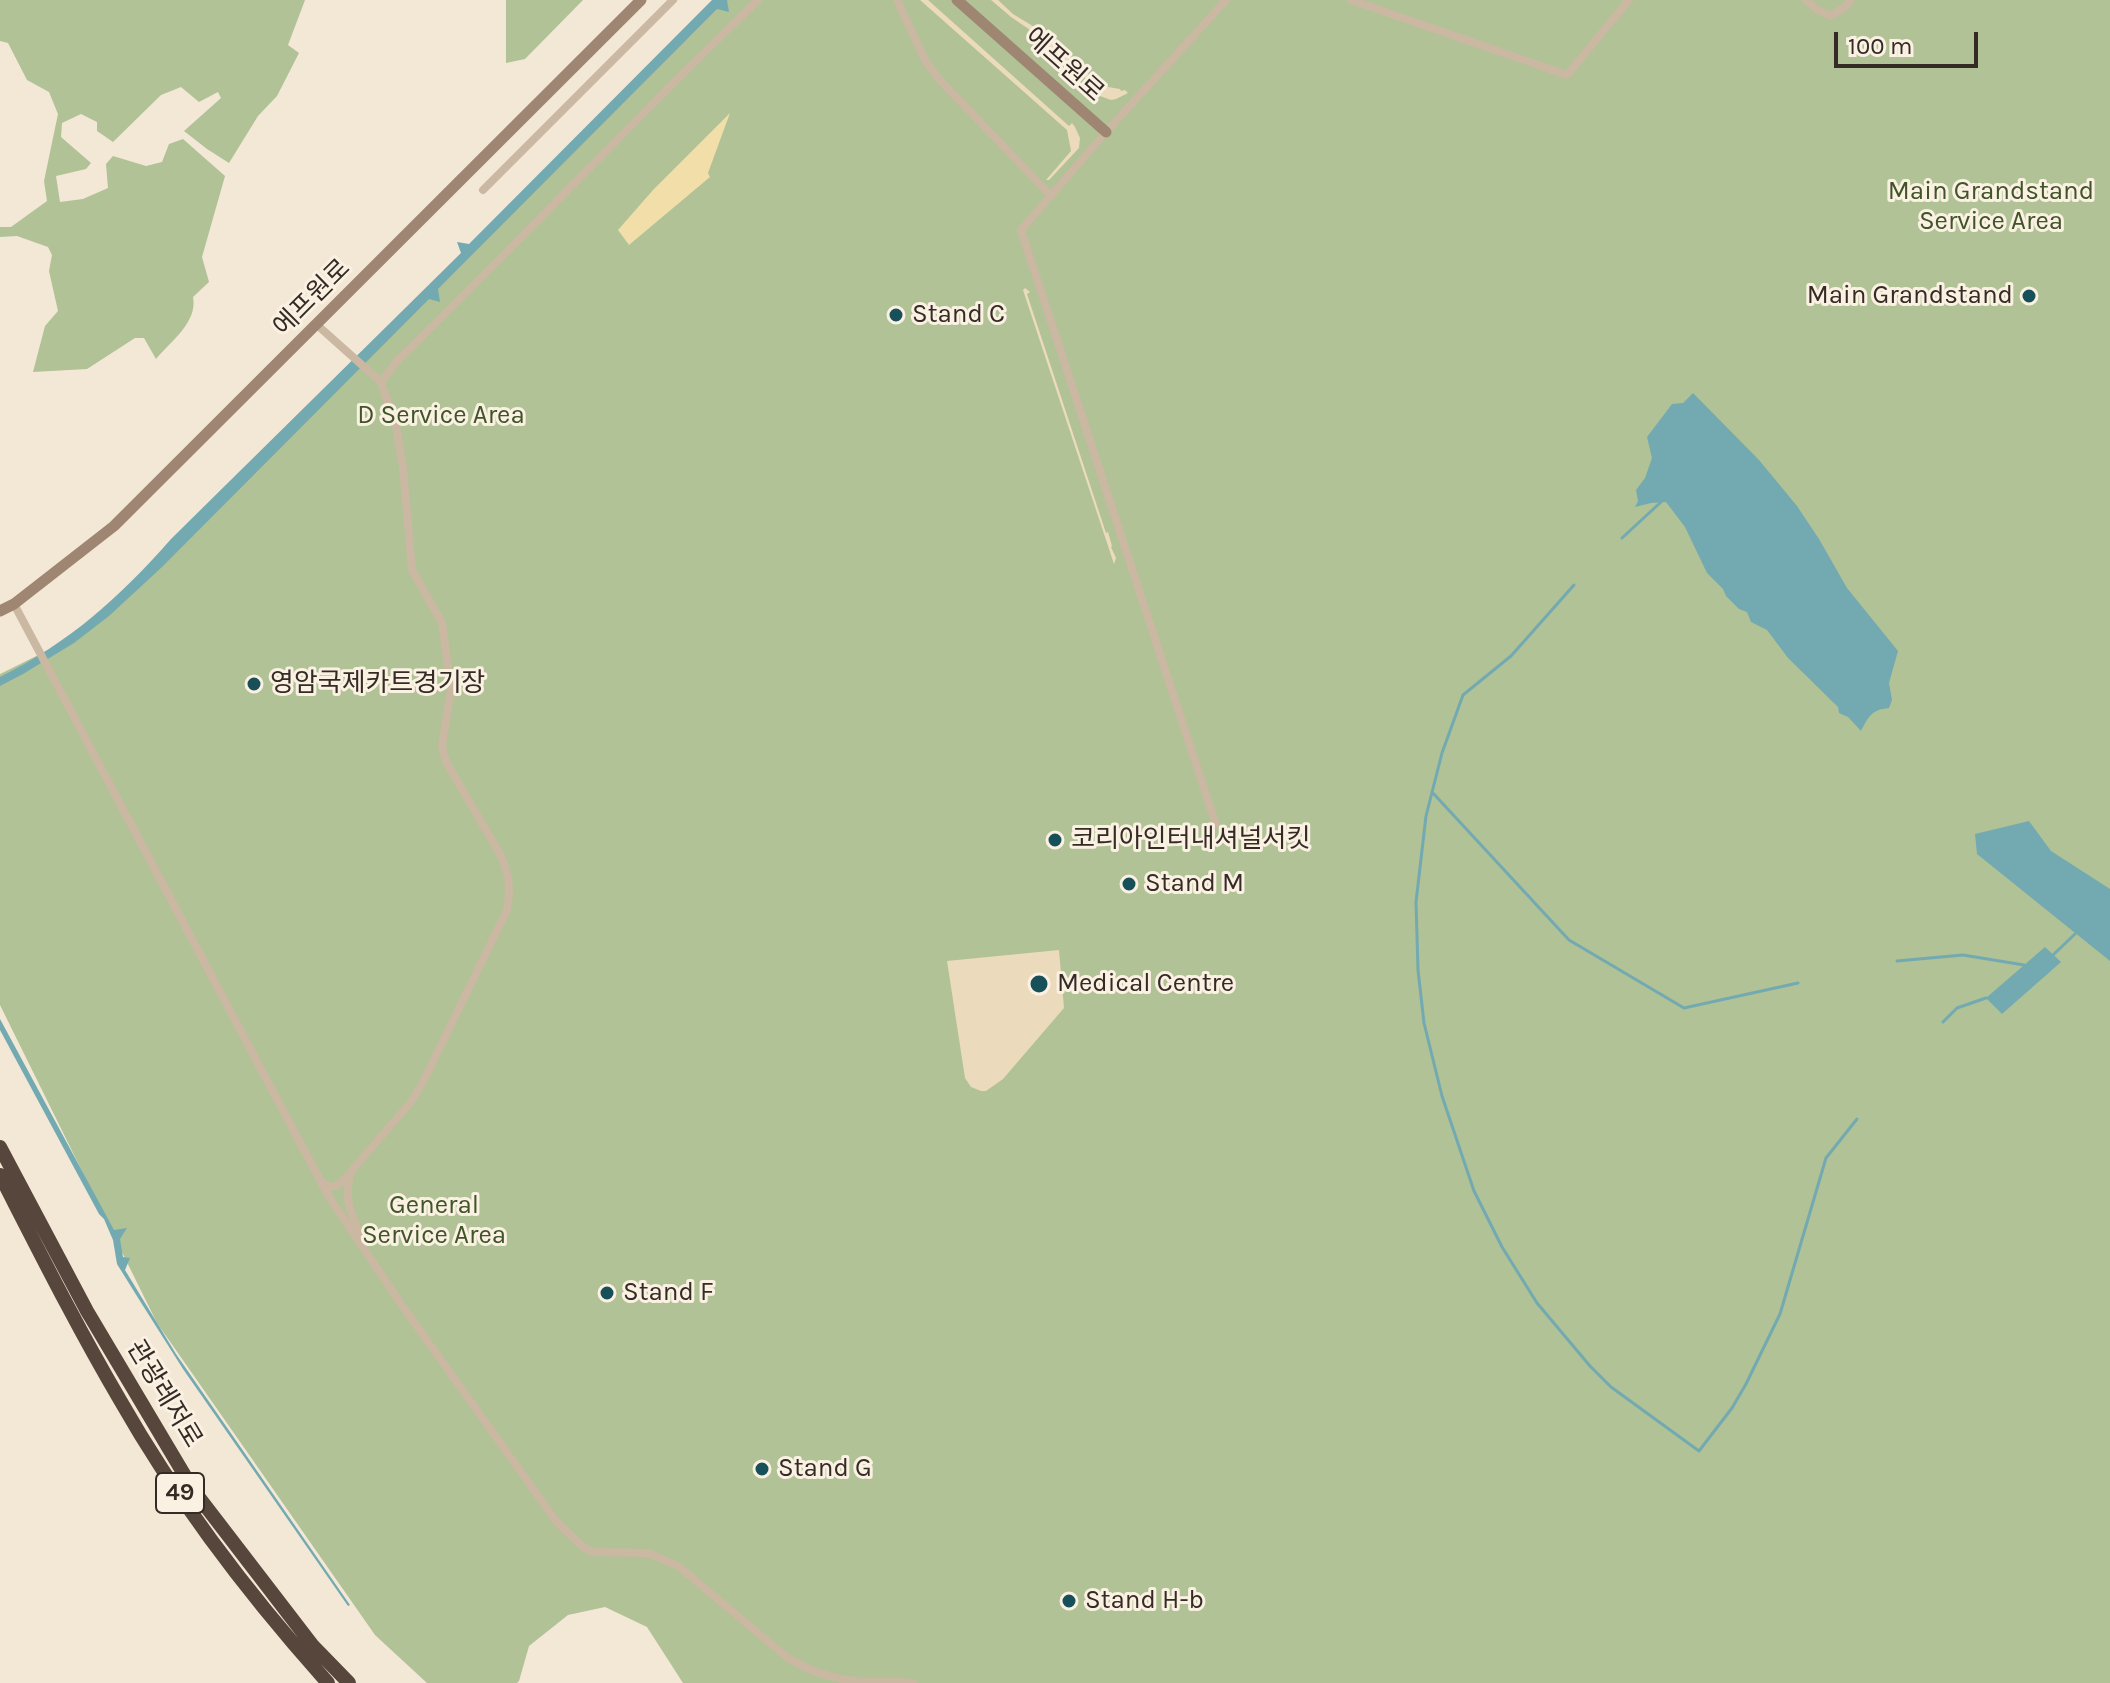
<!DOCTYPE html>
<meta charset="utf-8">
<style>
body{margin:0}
#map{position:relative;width:2110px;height:1683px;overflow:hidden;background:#f3e7d6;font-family:Karla,sans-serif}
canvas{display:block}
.scale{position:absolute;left:1834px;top:32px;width:144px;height:36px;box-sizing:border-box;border:4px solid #352b25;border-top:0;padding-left:10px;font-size:24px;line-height:28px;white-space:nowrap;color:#352b25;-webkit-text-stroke:6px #faf1e3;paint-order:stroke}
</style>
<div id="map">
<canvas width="2110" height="1683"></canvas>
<div class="scale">100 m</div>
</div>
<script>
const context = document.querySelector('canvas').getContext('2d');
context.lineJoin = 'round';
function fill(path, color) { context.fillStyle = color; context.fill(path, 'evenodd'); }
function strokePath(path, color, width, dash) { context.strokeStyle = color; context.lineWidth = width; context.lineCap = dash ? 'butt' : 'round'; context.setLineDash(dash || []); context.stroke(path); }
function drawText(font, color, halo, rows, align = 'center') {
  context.font = font + ' Karla,"Noto Sans KR",sans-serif'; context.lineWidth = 6; context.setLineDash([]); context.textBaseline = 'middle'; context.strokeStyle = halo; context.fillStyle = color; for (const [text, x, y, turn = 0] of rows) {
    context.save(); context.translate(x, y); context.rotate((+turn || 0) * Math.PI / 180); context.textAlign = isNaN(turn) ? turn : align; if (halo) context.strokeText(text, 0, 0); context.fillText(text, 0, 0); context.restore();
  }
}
fill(new Path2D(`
 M 0,0 L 305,0 L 288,45 L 299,53 L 277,96 L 258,116 L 229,163 L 207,149 L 184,131 L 221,98 L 218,92 L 199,102 L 181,87 L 161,95 L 113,142 L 97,131 L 97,122 L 81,114 L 62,123 L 61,137 L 91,163 L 86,169 L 56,176 L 60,202 L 83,199 L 108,188 L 106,164 L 113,156 L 146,166 L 162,162 L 169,144 L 183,139 L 225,176 L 202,257 L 209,282 L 193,297 C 198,322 171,341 156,359 L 144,338 L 135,338 L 87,369 L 33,372 L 45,326 L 58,311 L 49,271 L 52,255 L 48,247 L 17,236 L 0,237 L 0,227 L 11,227 L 47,201 L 44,181 L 58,114 L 49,92 L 27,80 L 8,43 L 0,41 Z
 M 506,0 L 583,0 L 525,59 L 506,63 Z
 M 719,0 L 2110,0 L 2110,1683 L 683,1683 L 647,1627 L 605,1607 L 568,1615 L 529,1646 L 519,1681 L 517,1683 L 427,1683 L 375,1635 L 157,1323 L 0,1005 L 0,674 L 91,629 Z`), '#b0c296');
fill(new Path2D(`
 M 730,113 L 708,173 L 710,177 L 629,245 L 618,230 L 653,190 Z`), '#f1dea9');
fill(new Path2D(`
 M 920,0 L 928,0 L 1069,126 L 1072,123 L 1075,127 L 1080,138 L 1079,148 L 1049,180 L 1046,180 L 1071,151 L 1067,130 Z
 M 991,0 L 998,0 L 1013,14 L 1036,28 L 1102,86 L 1120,89 L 1121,91 L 1125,90 L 1128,93 L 1116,99 L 1111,100 L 1100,96 L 1095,93 L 1098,89 L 1033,32 L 1011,17 Z
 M 1025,288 L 1030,292 L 1027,294 L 1106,533 L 1108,532 L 1112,546 L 1111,547 L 1116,558 L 1114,564 L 1023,290 Z
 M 1059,950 L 1064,1008 L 1003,1079 L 986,1091 L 981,1091 L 971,1087 L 965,1078 L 947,961 Z`), '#ecdabc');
fill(new Path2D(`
 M 712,0 L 727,0 L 729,12 L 717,9 L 438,289 L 440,302 L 429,299 L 162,567 L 109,616 L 74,643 L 23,674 L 0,686 L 0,677 C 70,642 119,598 171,539 L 461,253 L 457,242 L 469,244 Z
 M 1693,393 L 1759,460 L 1797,506 L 1819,539 L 1847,588 L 1898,651 L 1889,683 L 1892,700 L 1889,708 C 1871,710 1869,716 1861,731 L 1848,717 L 1839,713 L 1838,707 L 1788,658 L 1767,630 L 1751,622 L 1747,612 L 1739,609 L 1726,596 L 1723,589 L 1707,573 L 1685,527 L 1666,502 L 1651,503 L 1635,507 L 1638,501 L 1636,490 L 1645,478 L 1652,458 L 1647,437 L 1672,404 L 1683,403 Z
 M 2029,821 L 2051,851 L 2110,889 L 2110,961 L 1977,854 L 1975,834 Z
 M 2045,947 L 2061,962 L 2002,1014 L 1986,998 Z
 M 0,1019 L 114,1230 L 127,1228 L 120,1239 L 123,1257 L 130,1258 L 125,1270 L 176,1354 L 350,1605 L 348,1606 L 183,1369 L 140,1301 L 117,1264 L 113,1240 L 104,1219 L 99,1214 L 0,1030 Z`), '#73aab1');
strokePath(new Path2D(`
 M 1622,538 L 1661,502
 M 1574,585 L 1511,656 L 1463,695 L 1442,753 L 1426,816 L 1416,902 L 1418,970 L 1424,1023 L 1442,1096 L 1474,1191 L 1502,1247 L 1537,1303 L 1590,1366 L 1611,1387 L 1699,1451 L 1732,1408 L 1746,1384 L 1780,1314 L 1826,1158 L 1857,1119
 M 1432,792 L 1569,940 L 1684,1008 L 1798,983
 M 2053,955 L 2075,934
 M 1897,961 L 1963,955 L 2024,965
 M 1943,1022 L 1957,1008 L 1986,998`), '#73aab1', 3);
strokePath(new Path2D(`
 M 897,0 L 926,62 L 938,78 L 1051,196
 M 1351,0 L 1567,75 L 1629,0
 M 1806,0 L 1816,9 L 1830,16 L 1844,8 L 1851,0
 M 483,190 L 673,0
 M 316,324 L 381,382 L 396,426 L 403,467 L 412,570 L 442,623 L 451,689 L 442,746 L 446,762 L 500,854 C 509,873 511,889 507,910 L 423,1082 L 411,1102 L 352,1170 C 342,1196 351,1213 361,1238
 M 381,382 L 397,361 C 519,243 635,118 758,0
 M 14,604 L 329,1197 L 401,1304 L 556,1521 L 582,1546 L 592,1552 L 648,1553 L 678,1566 L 788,1658 C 813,1673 838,1681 867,1682 C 882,1683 897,1681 913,1683
 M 1216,825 L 1021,230 L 1106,132 L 1226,0
 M 322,1182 C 332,1191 338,1186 346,1177`), '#cbb8a2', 8);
strokePath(new Path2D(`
 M 957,0 L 1106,132
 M 0,611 L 14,604 L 114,526 L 641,0`), '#9f8673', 11);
strokePath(new Path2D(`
 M 0,1147 L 87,1311 L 194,1491 L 313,1646 L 349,1683
 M 0,1175 C 39,1251 77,1327 120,1400 C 178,1502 250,1596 328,1683`), '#57463b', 14);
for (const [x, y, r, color] of [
 [2029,296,8,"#185059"],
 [896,315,8,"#185059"],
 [254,684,8,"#185059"],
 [1055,840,8,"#185059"],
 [1129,884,8,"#185059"],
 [1039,984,10,"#185059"],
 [607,1293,8,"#185059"],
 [762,1469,8,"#185059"],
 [1069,1601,8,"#185059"]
]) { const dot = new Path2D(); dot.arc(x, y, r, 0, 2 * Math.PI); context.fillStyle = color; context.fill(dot); strokePath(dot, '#faf1e3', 3); }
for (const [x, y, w] of [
 [180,1493,48]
]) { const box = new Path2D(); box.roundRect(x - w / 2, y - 20, w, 40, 6); context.fillStyle = '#faf1e3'; context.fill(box); strokePath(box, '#352b25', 2); }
drawText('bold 24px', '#352b25', null, [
 ["49",180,1493]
]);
drawText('26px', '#352b25', '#faf1e3', [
 ["에프원로",1064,65,42],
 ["에프원로",312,298,-45],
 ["관광레저로",164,1394,59]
]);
drawText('26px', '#405527', '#faf1e3', [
 ["Main Grandstand",1991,192],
 ["Service Area",1991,222],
 ["D Service Area",441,416],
 ["General",434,1206],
 ["Service Area",434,1236]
]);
drawText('26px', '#352b25', '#faf1e3', [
 ["Main Grandstand",2013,296,"right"],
 ["Stand C",912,315],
 ["영암국제카트경기장",270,684],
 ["코리아인터내셔널서킷",1071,840],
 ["Stand M",1145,884],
 ["Medical Centre",1057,984],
 ["Stand F",623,1293],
 ["Stand G",778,1469],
 ["Stand H-b",1085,1601]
], 'left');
</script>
